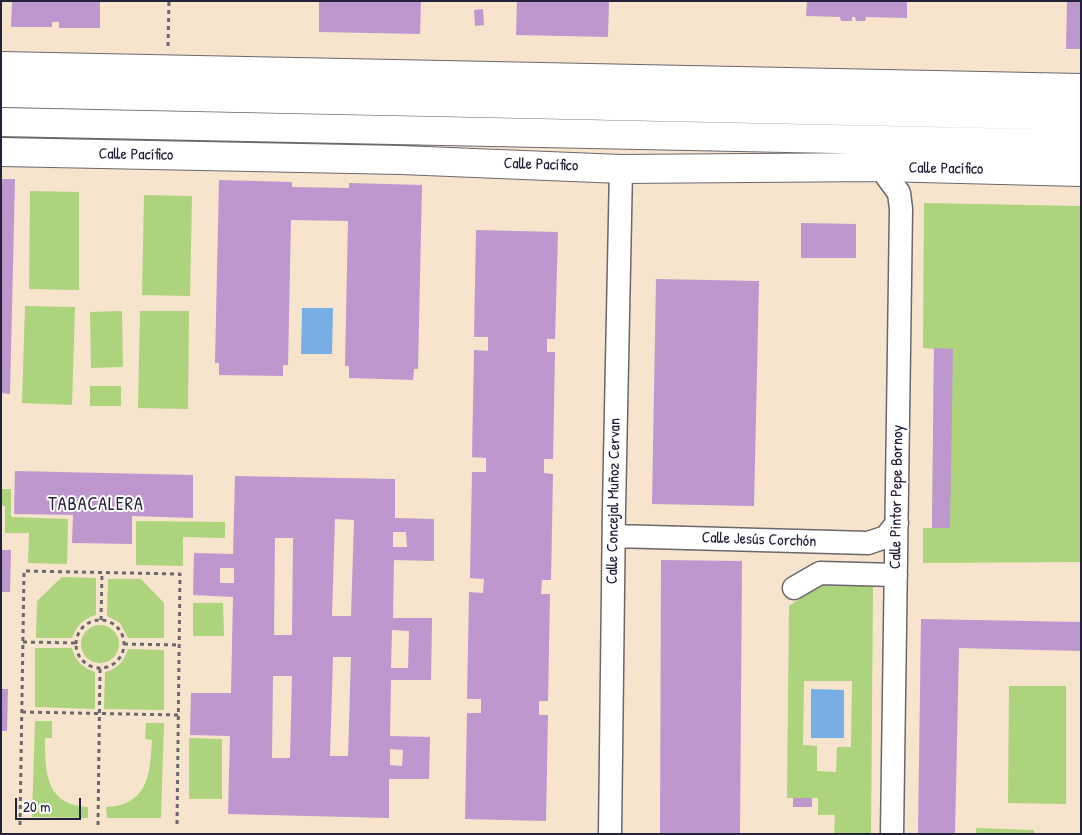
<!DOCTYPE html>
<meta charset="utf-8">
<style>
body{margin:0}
#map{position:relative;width:1082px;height:835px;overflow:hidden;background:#f6e4cd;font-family:"Patrick Hand",sans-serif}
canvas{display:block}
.frame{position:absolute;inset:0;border:2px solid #22223b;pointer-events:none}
.scale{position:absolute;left:15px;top:798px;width:66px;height:22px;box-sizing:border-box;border:2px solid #22223b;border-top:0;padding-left:6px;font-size:15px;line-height:18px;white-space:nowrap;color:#22223b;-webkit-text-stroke:4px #fff;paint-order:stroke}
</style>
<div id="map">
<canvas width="1082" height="835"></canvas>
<div class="frame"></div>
<div class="scale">20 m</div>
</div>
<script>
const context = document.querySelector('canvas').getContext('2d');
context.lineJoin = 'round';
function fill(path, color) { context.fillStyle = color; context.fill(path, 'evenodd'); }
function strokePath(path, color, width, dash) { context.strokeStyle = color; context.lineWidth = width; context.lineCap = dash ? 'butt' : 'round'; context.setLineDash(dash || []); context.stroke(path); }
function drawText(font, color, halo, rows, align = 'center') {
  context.font = font + ' "Patrick Hand",sans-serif'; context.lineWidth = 4; context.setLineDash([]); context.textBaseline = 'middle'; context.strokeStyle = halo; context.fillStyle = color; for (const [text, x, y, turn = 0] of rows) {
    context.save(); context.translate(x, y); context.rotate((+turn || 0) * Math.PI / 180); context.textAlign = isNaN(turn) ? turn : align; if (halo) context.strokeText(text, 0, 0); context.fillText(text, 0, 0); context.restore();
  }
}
fill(new Path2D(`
 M 30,191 L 79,192 L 79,290 L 29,289 Z
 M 144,195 L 192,196 L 190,296 L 142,295 Z
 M 924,203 L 1081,206 L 1081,562 L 923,563 L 923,528 L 932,528 L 934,349 L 923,348 Z
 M 25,306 L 75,307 L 72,405 L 22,403 Z
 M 122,311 L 123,367 L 91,368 L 90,312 Z
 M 140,311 L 189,311 L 188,409 L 138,408 Z
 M 90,386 L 121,386 L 121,406 L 90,406 Z
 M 1,489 L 11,489 L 11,517 L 68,519 L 67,564 L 28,563 L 29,533 L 5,533 L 5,506 L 1,505 Z
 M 136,521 L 225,522 L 225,538 L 183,537 L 183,566 L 136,565 Z
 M 62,577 L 96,578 L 96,615 C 84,618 76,626 72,638 L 36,638 L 37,601 Z
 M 108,579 L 141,579 L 164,603 L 164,638 L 128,638 L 120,623 L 107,616 Z
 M 822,584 L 873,585 L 871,834 L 834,834 L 835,815 L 818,815 L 818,798 L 787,798 L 789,606 ZM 804,681 L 852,681 L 851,747 L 837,747 L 836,772 L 817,771 L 817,746 L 803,745 Z
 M 193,603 L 223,603 L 224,636 L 193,636 Z
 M81 644a19 19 0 1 1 38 0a19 19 0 1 1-38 0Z
 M 35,648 L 72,648 C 75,661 83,668 95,672 L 95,709 L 35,707 Z
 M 128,649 L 164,650 L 164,710 L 104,709 L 105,672 C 118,669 124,661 128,649 Z
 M 1009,686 L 1066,686 L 1066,804 L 1008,803 Z
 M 35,721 L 52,721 L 52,738 L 45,738 C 45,771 45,805 88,807 L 88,818 L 32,817 Z
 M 146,723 L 164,723 L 161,818 L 107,818 L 106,807 C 149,805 150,773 152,740 L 145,739 Z
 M 189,738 L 222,739 L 222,799 L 189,799 Z
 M 976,828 L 1034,830 L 1034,834 L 976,834 Z`), '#add37d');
fill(new Path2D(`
 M 302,308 L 333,308 L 332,354 L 301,354 Z
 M 811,689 L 844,690 L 844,738 L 811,738 Z`), '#77aee6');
fill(new Path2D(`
 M 12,1 L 100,1 L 100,28 L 59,28 L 59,22 L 52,22 L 52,27 L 11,27 Z
 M 319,1 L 421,1 L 420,34 L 319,32 Z
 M 517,1 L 609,1 L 608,37 L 516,35 Z
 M 807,1 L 907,1 L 907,18 L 866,17 L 865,21 L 856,21 L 855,17 L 852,17 L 852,21 L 841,21 L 840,17 L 806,16 Z
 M 1067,1 L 1081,1 L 1081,49 L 1066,49 Z
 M 483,9 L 484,25 L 475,26 L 474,10 Z
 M 1,179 L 15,179 L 10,394 L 1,393 Z
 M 219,180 L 292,182 L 292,187 L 349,188 L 349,183 L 422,185 L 418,369 L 414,369 L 413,380 L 349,378 L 349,366 L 345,366 L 348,221 L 291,220 L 288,365 L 283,365 L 283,376 L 219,375 L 219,363 L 215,363 Z
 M 801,223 L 856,224 L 856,258 L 801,258 Z
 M 476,230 L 558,232 L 555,339 L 547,339 L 547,352 L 555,352 L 553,459 L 544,459 L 544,473 L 553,474 L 551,580 L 542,580 L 541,594 L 550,594 L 548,701 L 539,701 L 539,715 L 548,715 L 546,821 L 465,819 L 467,713 L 481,713 L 481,699 L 467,699 L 469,592 L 483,593 L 484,579 L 470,578 L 472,472 L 486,472 L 486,458 L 472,457 L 474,350 L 488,351 L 488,337 L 474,337 Z
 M 656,279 L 759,281 L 754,506 L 652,504 Z
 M 934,348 L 953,349 L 950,528 L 932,528 Z
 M 15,471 L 193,475 L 193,518 L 132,516 L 132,544 L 72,543 L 73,515 L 14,514 Z
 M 235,476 L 395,479 L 395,518 L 434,519 L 434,561 L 394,560 L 393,618 L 432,618 L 431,680 L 391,680 L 390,736 L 430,737 L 429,779 L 389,779 L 389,818 L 228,814 L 230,736 L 190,735 L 191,693 L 231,693 L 233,597 L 193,595 L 194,553 L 233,554 ZM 335,519 L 354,520 L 351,616 L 332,616 ZM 393,532 L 406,532 L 407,547 L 393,547 ZM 275,538 L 293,538 L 292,635 L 274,635 ZM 220,568 L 234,568 L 234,583 L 220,583 ZM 392,630 L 409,631 L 408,668 L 391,668 ZM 333,657 L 351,657 L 348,756 L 330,756 ZM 273,676 L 292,676 L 290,758 L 272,758 ZM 390,749 L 403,750 L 402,766 L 390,765 Z
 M 1,550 L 11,550 L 10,592 L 1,592 Z
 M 661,560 L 742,561 L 740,834 L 660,834 Z
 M 921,619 L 1081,622 L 1081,651 L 959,648 L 955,834 L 918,834 Z
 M 1,689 L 8,689 L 7,731 L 1,731 Z
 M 793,798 L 812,798 L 812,807 L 793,807 Z`), '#bd97cd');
const minor = new Path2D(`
 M 880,167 L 899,193 L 901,209 L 892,834
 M 614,536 L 868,543 L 886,537 L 897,523
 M 794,588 L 820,573 L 896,575
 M 610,834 L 614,508 L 621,169`);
const major = new Path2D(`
 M 1,66 L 1081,88
 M 1,93 L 1081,116
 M 1,122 L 1081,144
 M 1,152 L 401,160 L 621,169 L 880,167 L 1081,172`);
strokePath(minor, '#6c666e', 25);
strokePath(major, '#6c666e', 30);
strokePath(new Path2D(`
 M 168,46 L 169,1
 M 101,620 L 102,573
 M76 644a24 24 0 1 1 48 0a24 24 0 1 1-48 0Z
 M 23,642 L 77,643
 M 124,644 L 179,645
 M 22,712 L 178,715
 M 20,825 L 24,571 L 180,574 L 177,826
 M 98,825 L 100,668`), '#6c666e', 3, [4, 4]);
strokePath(minor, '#fff', 22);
strokePath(major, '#fff', 28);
drawText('16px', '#22223b', '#fff', [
 ["Calle Pacífico",136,155,1],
 ["Calle Pacífico",541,165,2],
 ["Calle Pacífico",946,169,1],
 ["Calle Pintor Pepe Bornoy",897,497,-89],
 ["Calle Concejal Muñoz Cervan",614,501,-89],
 ["Calle Jesús Corchón",759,540,2]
]);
context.letterSpacing = '1px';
drawText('18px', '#22223b', '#fff', [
 ["TABACALERA",96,505]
]);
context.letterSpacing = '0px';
</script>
